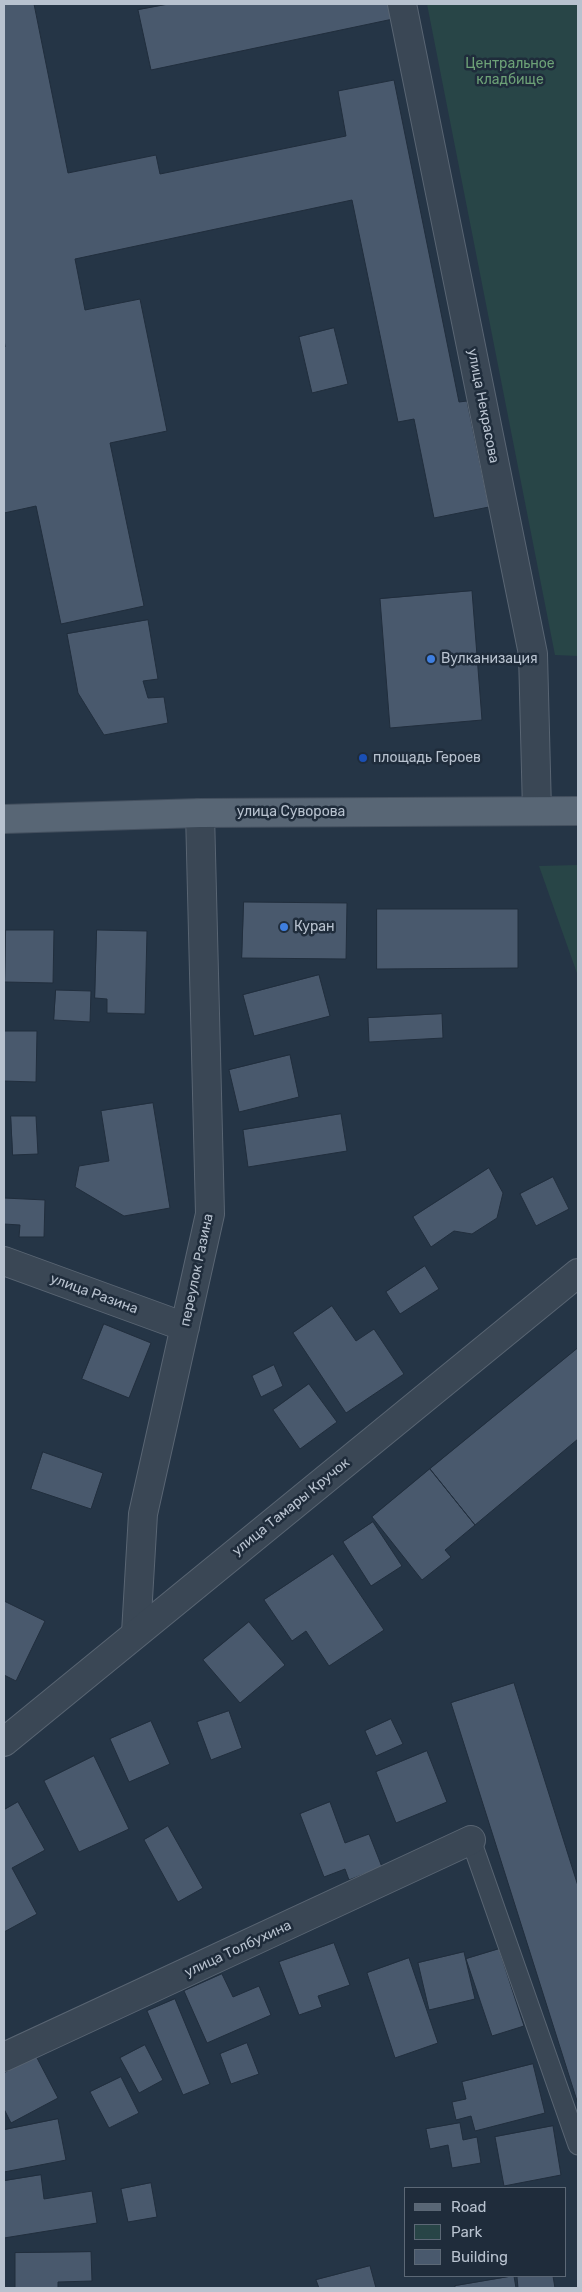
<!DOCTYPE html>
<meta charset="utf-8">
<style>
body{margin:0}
#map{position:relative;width:582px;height:2292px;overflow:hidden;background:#253546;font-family:Rubik,sans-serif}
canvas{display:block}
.frame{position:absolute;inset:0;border:5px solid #b8c2cf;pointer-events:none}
.legend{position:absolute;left:404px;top:2187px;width:162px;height:90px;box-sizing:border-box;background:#1f2c3b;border:1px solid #5c6876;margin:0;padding:6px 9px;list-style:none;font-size:15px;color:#b8c2cf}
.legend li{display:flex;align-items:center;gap:10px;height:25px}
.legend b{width:25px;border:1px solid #5c6876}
</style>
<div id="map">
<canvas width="582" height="2292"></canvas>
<div class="frame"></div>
<ul class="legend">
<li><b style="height:6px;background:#586675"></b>Road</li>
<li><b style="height:14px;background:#284547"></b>Park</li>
<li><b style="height:14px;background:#49596d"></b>Building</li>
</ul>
</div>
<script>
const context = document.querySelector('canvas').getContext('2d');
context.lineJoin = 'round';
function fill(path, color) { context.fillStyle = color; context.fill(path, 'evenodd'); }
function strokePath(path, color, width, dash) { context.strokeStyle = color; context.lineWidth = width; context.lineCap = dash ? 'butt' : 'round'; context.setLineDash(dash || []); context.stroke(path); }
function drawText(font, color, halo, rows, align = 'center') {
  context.font = font + ' Rubik,sans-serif'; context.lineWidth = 5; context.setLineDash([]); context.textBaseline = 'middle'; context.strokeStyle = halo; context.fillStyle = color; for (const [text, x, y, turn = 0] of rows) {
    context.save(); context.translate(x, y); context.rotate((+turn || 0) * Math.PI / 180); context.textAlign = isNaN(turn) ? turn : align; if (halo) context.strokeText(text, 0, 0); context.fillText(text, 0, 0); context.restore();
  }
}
fill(new Path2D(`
 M 427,4 L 578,4 L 578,656 L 555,655 Z
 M 578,865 L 578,976 L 539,866 Z`), '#284547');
const building = new Path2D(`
 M 4,4 L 34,4 L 68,173 L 156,155 L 160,174 L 346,136 L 338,91 L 394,80 L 459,402 L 467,401 L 489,507 L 434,518 L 414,419 L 398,422 L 352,200 L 75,259 L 85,310 L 140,299 L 167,431 L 110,443 L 144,606 L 61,624 L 36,506 L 4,513 L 4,348 L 5,347 L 4,339 Z
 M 169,4 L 389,4 L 393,19 L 151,70 L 138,10 Z
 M 334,328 L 348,384 L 312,393 L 299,337 Z
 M 472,591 L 482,720 L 390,728 L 380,599 Z
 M 148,620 L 158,679 L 143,681 L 148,698 L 164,697 L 168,723 L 104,735 L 78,693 L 67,634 Z
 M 244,902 L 347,903 L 346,959 L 242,958 Z
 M 377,909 L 518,909 L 518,968 L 377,969 Z
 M 6,930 L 54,930 L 53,983 L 5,982 Z
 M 97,930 L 147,931 L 145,1014 L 107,1013 L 107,999 L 95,998 Z
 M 319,975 L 330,1016 L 254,1036 L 243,995 Z
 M 56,990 L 91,991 L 90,1022 L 54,1020 Z
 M 442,1014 L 443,1038 L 369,1042 L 368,1018 Z
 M 4,1031 L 37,1031 L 36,1082 L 4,1081 Z
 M 290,1055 L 299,1097 L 239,1112 L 229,1070 Z
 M 153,1103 L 170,1208 L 124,1216 L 75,1187 L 79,1166 L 109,1161 L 101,1111 Z
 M 341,1114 L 347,1151 L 248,1167 L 243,1130 Z
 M 11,1116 L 36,1116 L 38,1154 L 13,1155 Z
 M 489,1168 L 503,1193 L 497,1218 L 472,1234 L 454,1231 L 431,1247 L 413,1217 Z
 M 553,1177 L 569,1209 L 536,1226 L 520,1194 Z
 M 4,1198 L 45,1200 L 44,1237 L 19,1237 L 20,1225 L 4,1224 Z
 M 425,1266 L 439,1289 L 400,1314 L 386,1292 Z
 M 332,1306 L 356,1341 L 374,1329 L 404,1374 L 346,1413 L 293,1333 Z
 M 104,1324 L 151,1343 L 129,1398 L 82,1379 Z
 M 578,1348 L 578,1439 L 475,1525 L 430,1469 Z
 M 274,1365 L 283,1386 L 261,1397 L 252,1376 Z
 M 309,1384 L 337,1422 L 300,1449 L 273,1410 Z
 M 43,1452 L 103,1473 L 91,1509 L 31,1489 Z
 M 430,1469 L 475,1525 L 445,1550 L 451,1557 L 422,1580 L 372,1517 Z
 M 373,1522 L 402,1566 L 371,1586 L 343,1542 Z
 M 333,1554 L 384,1630 L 329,1666 L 306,1631 L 292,1641 L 264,1600 Z
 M 4,1601 L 45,1621 L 16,1681 L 4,1675 Z
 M 249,1622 L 285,1665 L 240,1703 L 203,1660 Z
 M 514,1683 L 578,1886 L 578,2104 L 451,1703 Z
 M 229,1711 L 242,1748 L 211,1760 L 197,1722 Z
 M 391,1719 L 403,1744 L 376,1756 L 365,1731 Z
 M 151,1721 L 170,1764 L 129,1782 L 110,1739 Z
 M 427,1751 L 447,1802 L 396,1823 L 376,1772 Z
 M 94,1756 L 129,1829 L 79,1852 L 44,1781 Z
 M 18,1802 L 45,1850 L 12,1868 L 37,1914 L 4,1932 L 4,1810 Z
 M 330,1802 L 345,1843 L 369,1834 L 382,1867 L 349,1880 L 345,1869 L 324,1877 L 300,1814 Z
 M 168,1826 L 203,1888 L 178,1902 L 144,1840 Z
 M 334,1943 L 350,1985 L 318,1996 L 322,2007 L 299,2015 L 279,1962 Z
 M 499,1949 L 524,2026 L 492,2036 L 466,1959 Z
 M 464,1952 L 475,1999 L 429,2010 L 418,1963 Z
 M 409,1958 L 438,2043 L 395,2058 L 367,1973 Z
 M 222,1974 L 233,1997 L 259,1986 L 271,2015 L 207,2043 L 184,1991 Z
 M 175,1999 L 210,2084 L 183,2095 L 147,2011 Z
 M 247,2043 L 259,2074 L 231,2084 L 220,2054 Z
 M 145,2045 L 163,2080 L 139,2093 L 120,2058 Z
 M 36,2056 L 58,2098 L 11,2123 L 4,2109 L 4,2073 Z
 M 533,2064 L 545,2113 L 475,2131 L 471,2116 L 456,2120 L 452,2102 L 466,2099 L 462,2082 Z
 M 121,2077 L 139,2113 L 109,2128 L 90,2092 Z
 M 58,2119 L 66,2160 L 4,2172 L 4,2130 Z
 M 460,2123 L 463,2140 L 477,2137 L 481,2163 L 452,2168 L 448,2145 L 430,2149 L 426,2129 Z
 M 553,2126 L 561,2175 L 504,2186 L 495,2137 Z
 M 41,2175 L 44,2199 L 92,2191 L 97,2223 L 4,2238 L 4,2181 Z
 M 151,2183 L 157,2217 L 128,2222 L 121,2189 Z
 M 91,2252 L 92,2281 L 58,2282 L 58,2288 L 15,2288 L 15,2253 Z
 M 370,2266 L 376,2288 L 319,2288 L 316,2280 Z
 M 514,2276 L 516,2288 L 455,2288 L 455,2286 Z
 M 553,2276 L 555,2288 L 518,2288 L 517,2277 Z`);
fill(building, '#49596d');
strokePath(building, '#212e3d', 1);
const service = new Path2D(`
 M 471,1840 L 578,2145`);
const minor = new Path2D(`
 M 402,4 L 533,654 L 537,811
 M 4,1261 L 185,1327
 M 136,1633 L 143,1514 L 210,1214 L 200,813
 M 4,2057 L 471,1840`);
const tertiary = new Path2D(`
 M 4,1742 L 578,1273`);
const primary = new Path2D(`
 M 4,819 L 200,813 L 578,811`);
strokePath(service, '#596573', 21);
strokePath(minor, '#596573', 30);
strokePath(tertiary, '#596573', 30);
strokePath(primary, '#44505f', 30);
strokePath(service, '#3a4755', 19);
strokePath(minor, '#3a4755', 28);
strokePath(tertiary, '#3a4755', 28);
strokePath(primary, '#586675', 28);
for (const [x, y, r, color] of [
 [431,659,5,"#3f7fe0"],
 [363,758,5,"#1a4fb4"],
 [284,927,5,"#3f7fe0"]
]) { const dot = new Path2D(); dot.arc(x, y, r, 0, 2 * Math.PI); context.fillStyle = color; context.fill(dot); strokePath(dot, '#1f2c3b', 2); }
drawText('14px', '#6da177', '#1f2c3b', [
 ["Центральное",510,64],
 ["кладбище",510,80]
]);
drawText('14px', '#b8c2cf', '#1f2c3b', [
 ["улица Некрасова",483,406,79],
 ["улица Суворова",291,812],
 ["переулок Разина",197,1270,-78],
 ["улица Разина",94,1294,20],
 ["улица Тамары Кручок",291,1507,-39],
 ["улица Толбухина",238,1949,-25]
]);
drawText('14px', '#b8c2cf', '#1f2c3b', [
 ["Вулканизация",441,659],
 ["площадь Героев",373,758],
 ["Куран",294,927]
], 'left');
</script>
